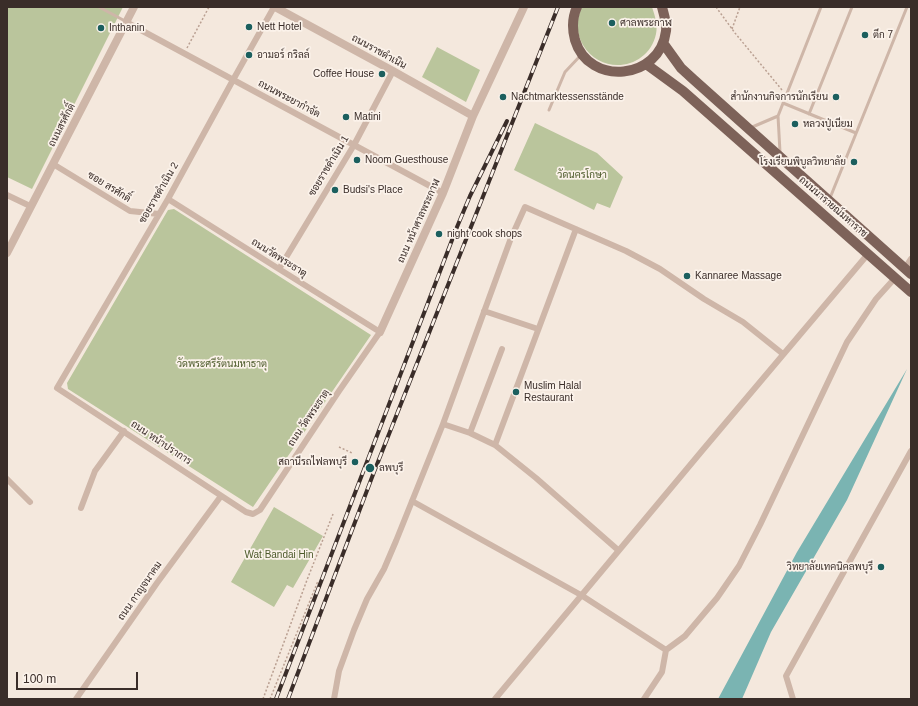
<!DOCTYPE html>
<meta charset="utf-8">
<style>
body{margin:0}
#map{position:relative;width:918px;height:706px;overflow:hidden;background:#f4e8dd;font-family:Helvetica,sans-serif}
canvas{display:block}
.frame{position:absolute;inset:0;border:8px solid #3a2d29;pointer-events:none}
.scale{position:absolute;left:16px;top:672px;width:122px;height:18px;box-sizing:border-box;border:2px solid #3a2d29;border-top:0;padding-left:5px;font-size:12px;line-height:14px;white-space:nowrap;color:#3a2d29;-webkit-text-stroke:3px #fbf2ea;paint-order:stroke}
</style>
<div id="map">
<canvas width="918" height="706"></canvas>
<div class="frame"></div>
<div class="scale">100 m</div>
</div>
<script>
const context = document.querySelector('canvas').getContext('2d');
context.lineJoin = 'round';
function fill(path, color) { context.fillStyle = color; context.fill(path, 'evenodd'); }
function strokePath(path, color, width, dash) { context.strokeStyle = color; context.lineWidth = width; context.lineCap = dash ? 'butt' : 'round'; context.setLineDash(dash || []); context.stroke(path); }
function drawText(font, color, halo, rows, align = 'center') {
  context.font = font + ' Helvetica,Sarabun,sans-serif'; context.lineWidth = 3.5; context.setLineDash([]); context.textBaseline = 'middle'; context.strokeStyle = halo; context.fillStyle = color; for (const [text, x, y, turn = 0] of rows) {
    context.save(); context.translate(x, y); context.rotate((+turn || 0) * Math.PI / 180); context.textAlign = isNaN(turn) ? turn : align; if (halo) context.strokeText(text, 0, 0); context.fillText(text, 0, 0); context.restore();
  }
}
fill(new Path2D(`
 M 7,7 L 123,7 L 32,189 L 7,177 Z
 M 582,7 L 652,7 C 655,16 658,25 656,34 C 648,70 601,76 583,45 C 576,33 576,20 582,7 Z
 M 437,47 L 480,70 L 466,102 L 422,77 Z
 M 535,123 L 597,153 L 623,177 L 610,208 L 597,203 L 594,210 L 514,170 Z
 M 174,209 L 371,335 L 253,507 L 68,389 L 67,383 L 168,210 Z
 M 274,507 L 323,536 L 293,588 L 287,585 L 274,607 L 231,582 Z`), '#bac59c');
fill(new Path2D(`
 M 907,369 L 847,500 L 771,632 L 742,699 L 718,699 L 797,552 Z`), '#7ab4b2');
strokePath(new Path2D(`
 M 716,7 L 735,33 L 782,90
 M 732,29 L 740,7
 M 187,48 L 209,7
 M 311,405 L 318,409
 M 339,447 L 352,453
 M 263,699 L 307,580 L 333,514
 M 270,699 L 318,581`), '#baa092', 1.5, [2, 2]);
strokePath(new Path2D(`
 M 99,7 L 125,21
 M 783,103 L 856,133
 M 549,110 L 565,72 L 581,55
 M 809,114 L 852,7
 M 778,116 L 821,7
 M 750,128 L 778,116 L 780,152
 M 830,198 L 907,7`), '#ceb6a8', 3);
strokePath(new Path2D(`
 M 126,22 L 443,193
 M 53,164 L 130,211 L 159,214
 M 7,195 L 30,206
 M 168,199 L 279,269 L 380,332 L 339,391 L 260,510 L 253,514 L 246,512 L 57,388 L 168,199 L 233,80 L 274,7
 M 905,268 L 911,259
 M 279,269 L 354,145 L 393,71
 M 484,311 L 538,329
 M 443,424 L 470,433 L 495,445 L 536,478 L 618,550
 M 470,433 L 502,349
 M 495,445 L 576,229
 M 7,479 L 30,502
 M 412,501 L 581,595 L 666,650
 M 81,508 L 95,471 L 124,431
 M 76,699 L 157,583 L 221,496
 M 334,699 L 339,671 L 354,630 L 367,599 L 384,569 L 396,541 L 443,424 L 511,238 L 525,207 L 626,251 L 660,269 L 704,299 L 743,322 L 783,354
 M 495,699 L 701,452 L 868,254
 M 644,699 L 662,672 L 666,650 L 685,636 L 717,598 L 739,566 L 760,525 L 847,342 L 876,299 L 895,278
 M 793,699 L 786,676 L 911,451`), '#ceb6a8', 6);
strokePath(new Path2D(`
 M 275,7 L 393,71 L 473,116
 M 7,253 L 134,7
 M 380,332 L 443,193 L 473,116 L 524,7`), '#ceb6a8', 8);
strokePath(new Path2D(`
 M 577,7 C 572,18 572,29 575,40 C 589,87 660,80 666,31 C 667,23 664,15 662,7
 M 663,43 L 681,68 L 693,79 L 911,274
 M 646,64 L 683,91 L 911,292`), '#7d6259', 10);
const rail = new Path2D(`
 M 276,699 L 457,227 L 470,196 L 507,121
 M 288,699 L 374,472 L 558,7`);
strokePath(rail, '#3a2d29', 4);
strokePath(rail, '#fbf2ea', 2.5, [8]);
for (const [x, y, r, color] of [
 [612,23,4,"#1b5f5e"],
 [249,27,4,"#1b5f5e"],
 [101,28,4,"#1b5f5e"],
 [865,35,4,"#1b5f5e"],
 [249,55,4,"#1b5f5e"],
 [382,74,4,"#1b5f5e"],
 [503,97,4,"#1b5f5e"],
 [836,97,4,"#1b5f5e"],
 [346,117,4,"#1b5f5e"],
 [795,124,4,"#1b5f5e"],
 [357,160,4,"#1b5f5e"],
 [854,162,4,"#1b5f5e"],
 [335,190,4,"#1b5f5e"],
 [439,234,4,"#1b5f5e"],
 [687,276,4,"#1b5f5e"],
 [516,392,4,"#1b5f5e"],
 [355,462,4,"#1b5f5e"],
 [370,468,5,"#1b5f5e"],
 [881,567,4,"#1b5f5e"]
]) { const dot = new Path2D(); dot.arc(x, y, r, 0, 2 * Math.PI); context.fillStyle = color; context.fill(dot); strokePath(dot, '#fbf2ea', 1.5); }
drawText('10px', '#3a2d29', '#fbf2ea', [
 ["ศาลพระกาฬ",620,23],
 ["Nett Hotel",257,27],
 ["Inthanin",109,28],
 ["ตึก 7",873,35],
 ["อามอร์ กริลล์",257,55],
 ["Coffee House",374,74,"right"],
 ["Nachtmarktessensstände",511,97],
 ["สำนักงานกิจการนักเรียน",828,97,"right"],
 ["Matini",354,117],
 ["หลวงปู่เนียม",803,124],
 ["Noom Guesthouse",365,160],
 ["โรงเรียนพิบูลวิทยาลัย",846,162,"right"],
 ["Budsi's Place",343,190],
 ["night cook shops",447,234],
 ["Kannaree Massage",695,276],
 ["Muslim Halal",524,386],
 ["Restaurant",524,398],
 ["สถานีรถไฟลพบุรี",347,462,"right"],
 ["ลพบุรี",379,468],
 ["วิทยาลัยเทคนิคลพบุรี",873,567,"right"]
], 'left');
drawText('10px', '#3a2d29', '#fbf2ea', [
 ["ถนนราชดำเนิน",379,52,29],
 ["ถนนพระยากำจัด",289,99,28],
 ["ถนนสรศักดิ์",62,125,-63],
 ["ซอยราชดำเนิน 1",329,166,-59],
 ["ซอย สรศักดิ์",109,187,32],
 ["ซอยราชดำเนิน 2",159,193,-60],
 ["ถนนนารายณ์มหาราช",833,207,41],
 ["ถนน หน้าศาลพระกาฬ",419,221,-66],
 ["ถนนวัดพระธาตุ",279,258,32],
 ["ถนน วัดพระธาตุ",309,418,-56],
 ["ถนน หน้าปราการ",161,443,34],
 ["ถนน กาญจนาคม",140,591,-55]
]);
drawText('10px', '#4c5a2a', '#fbf2ea', [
 ["วัดนครโกษา",582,175],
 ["วัดพระศรีรัตนมหาธาตุ",222,364],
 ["Wat Bandai Hin",279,555]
]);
</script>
